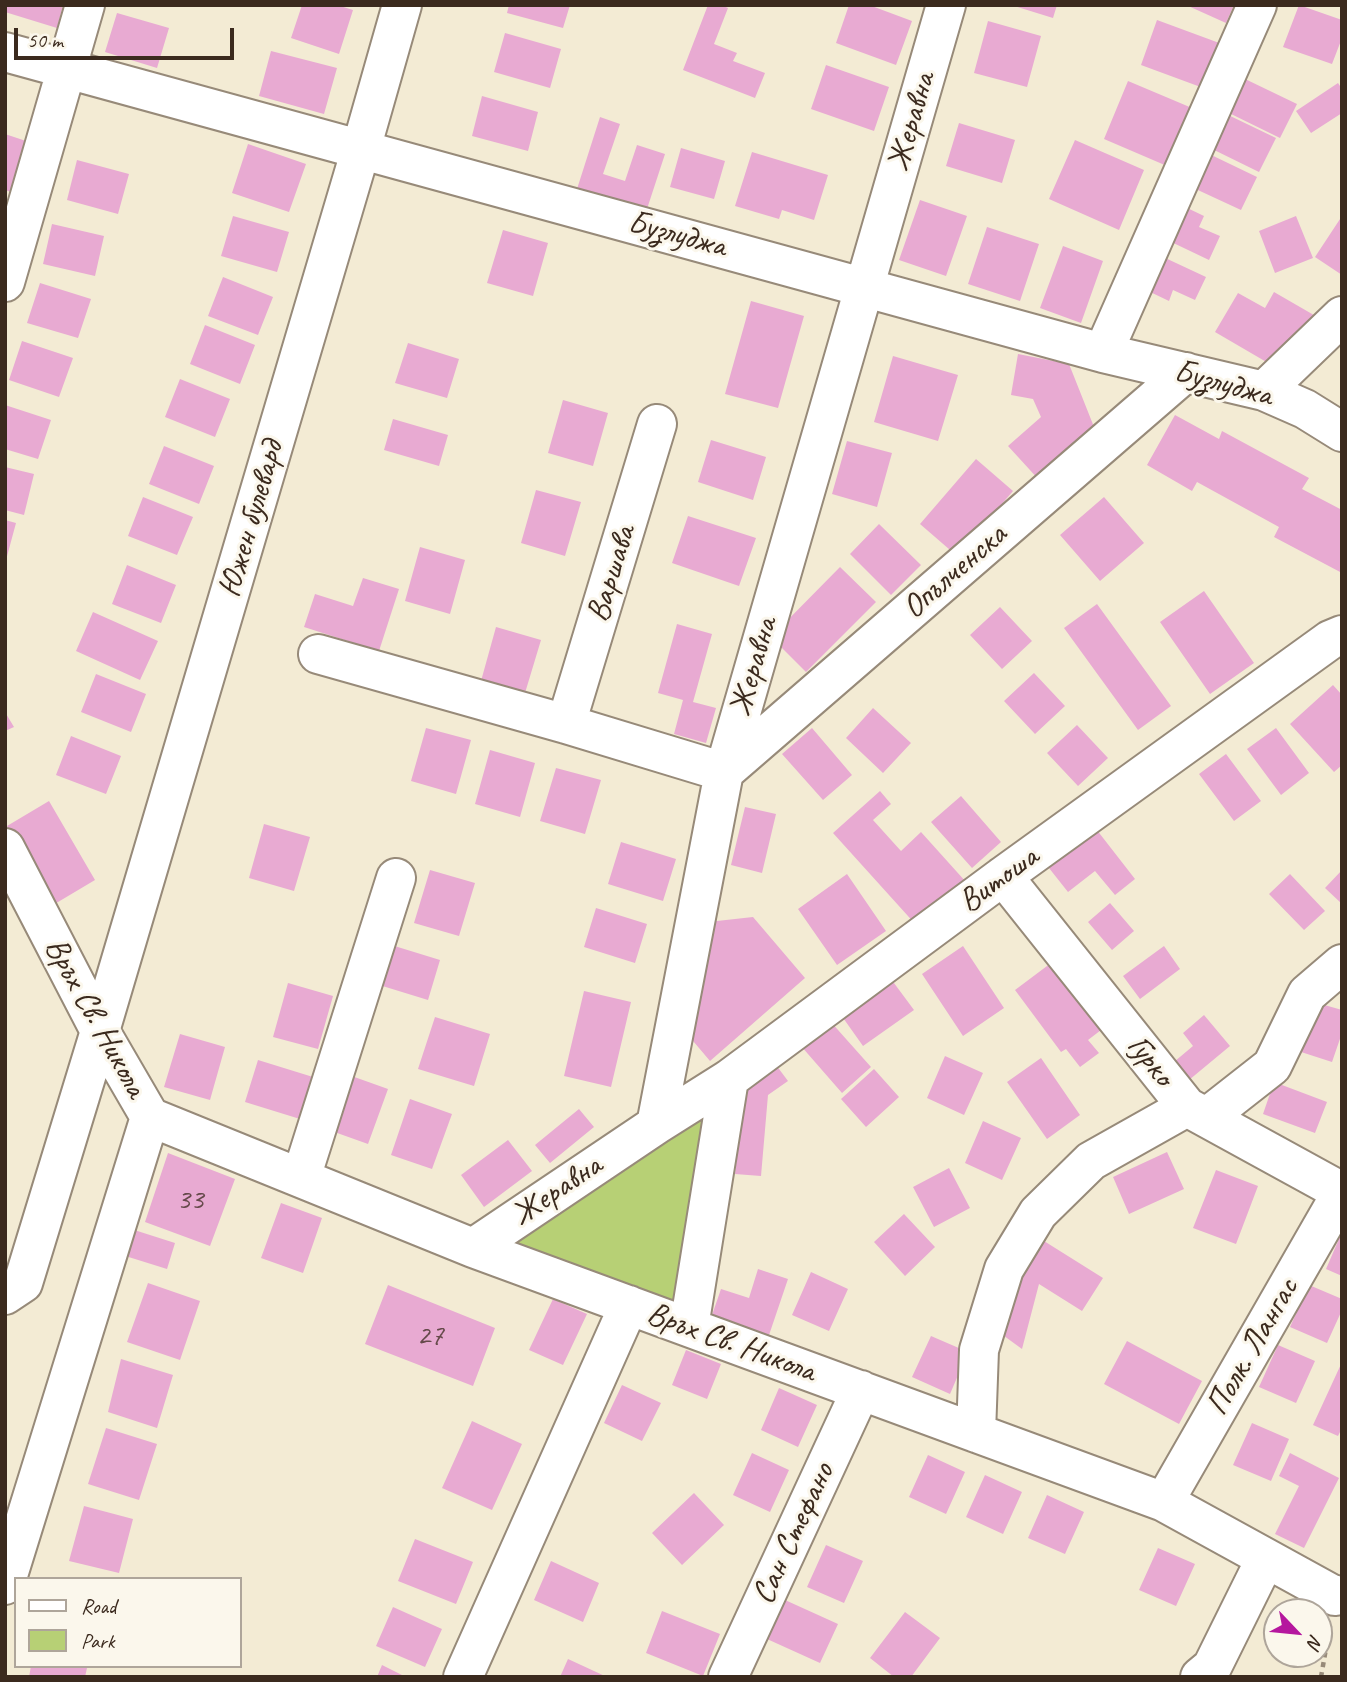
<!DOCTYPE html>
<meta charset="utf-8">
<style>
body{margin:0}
#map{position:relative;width:1347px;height:1682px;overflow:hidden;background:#f3ebd4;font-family:Caveat,sans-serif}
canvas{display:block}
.frame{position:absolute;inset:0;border:7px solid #3b2a1e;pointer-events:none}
.legend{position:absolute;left:14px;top:1577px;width:228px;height:91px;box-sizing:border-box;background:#fbf7ec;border:2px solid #aea59a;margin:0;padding:9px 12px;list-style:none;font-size:21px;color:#3b2a1e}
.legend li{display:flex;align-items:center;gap:14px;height:35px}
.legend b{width:35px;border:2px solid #aea59a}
.north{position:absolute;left:1263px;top:1598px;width:70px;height:70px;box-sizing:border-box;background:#fbf7ec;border:2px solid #aea59a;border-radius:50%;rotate:116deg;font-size:19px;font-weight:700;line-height:28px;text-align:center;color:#3b2a1e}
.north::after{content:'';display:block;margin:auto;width:24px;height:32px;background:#b5179e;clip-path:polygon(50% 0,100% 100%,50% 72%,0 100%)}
.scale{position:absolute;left:14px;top:28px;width:220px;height:32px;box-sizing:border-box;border:4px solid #3b2a1e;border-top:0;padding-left:9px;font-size:21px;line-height:24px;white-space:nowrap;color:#3b2a1e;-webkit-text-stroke:5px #fbf7ec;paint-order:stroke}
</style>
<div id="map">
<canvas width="1347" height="1682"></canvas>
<div class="frame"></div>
<ul class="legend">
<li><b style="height:9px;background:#fff"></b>Road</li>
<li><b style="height:19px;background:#b7d075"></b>Park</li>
</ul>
<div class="north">N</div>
<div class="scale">50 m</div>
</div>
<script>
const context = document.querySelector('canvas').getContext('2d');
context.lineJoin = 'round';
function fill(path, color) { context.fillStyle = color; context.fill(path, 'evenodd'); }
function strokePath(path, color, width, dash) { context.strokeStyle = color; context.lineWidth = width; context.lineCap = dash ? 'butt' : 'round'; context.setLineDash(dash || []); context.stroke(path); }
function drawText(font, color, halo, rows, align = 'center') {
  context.font = font + ' Caveat,sans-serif'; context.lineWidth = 6; context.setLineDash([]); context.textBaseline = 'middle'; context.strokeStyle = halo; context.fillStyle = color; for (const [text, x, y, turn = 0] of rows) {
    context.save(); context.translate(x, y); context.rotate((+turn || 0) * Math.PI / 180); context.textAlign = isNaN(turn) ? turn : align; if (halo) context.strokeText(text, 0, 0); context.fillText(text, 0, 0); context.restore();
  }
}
fill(new Path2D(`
 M 712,1102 L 681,1310 L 506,1240 Z`), '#b7d075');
fill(new Path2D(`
 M 7,5 L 63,5 L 57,28 L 5,12 Z
 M 302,5 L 337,5 L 353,10 L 339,54 L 291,38 Z
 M 509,5 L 570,5 L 563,28 L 507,13 Z
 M 708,5 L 721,5 L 728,8 L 714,44 L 737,53 L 733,61 L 765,73 L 755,98 L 683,70 Z
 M 849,5 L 869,5 L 912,21 L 896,65 L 836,43 Z
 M 1011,5 L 1057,5 L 1053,18 Z
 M 1186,5 L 1234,5 L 1226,23 Z
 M 1299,5 L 1342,20 L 1342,38 L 1332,64 L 1283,47 Z
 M 117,13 L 169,28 L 157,68 L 105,52 Z
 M 1157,20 L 1222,44 L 1206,89 L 1141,65 Z
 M 988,21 L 1041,36 L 1027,87 L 974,73 Z
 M 505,33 L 561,49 L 550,88 L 494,72 Z
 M 271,51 L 337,68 L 324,114 L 259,96 Z
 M 826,65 L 889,87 L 874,131 L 811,109 Z
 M 1243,78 L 1297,104 L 1280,138 L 1227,112 Z
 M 1128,81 L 1192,108 L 1167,166 L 1104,139 Z
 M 1338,83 L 1342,89 L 1342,113 L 1311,133 L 1296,111 Z
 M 482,96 L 538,112 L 528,151 L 472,136 Z
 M 1222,112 L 1276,138 L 1259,172 L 1206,146 Z
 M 600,117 L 620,124 L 603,174 L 625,181 L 637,145 L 665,154 L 646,212 L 577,189 Z
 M 959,123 L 1015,140 L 1002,183 L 946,166 Z
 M 5,134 L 29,142 L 11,192 L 5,190 Z
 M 1075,140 L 1144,170 L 1119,230 L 1049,199 Z
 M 248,144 L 306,164 L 289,212 L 232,193 Z
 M 681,148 L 725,161 L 714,199 L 670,187 Z
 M 1203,151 L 1257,177 L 1241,210 L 1187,185 Z
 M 752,152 L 828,175 L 814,220 L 782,210 L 779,219 L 735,206 Z
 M 77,160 L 129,174 L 118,214 L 67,200 Z
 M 920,200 L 967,216 L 946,276 L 899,260 Z
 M 1181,205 L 1204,216 L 1199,227 L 1220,236 L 1209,260 L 1165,239 Z
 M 233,216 L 289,232 L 277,272 L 221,256 Z
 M 1296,216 L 1313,258 L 1275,273 L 1259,231 Z
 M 1342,216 L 1342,275 L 1315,257 Z
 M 52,224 L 104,236 L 95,276 L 43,264 Z
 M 987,227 L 1039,244 L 1020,301 L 968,284 Z
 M 503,230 L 548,243 L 533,296 L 487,283 Z
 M 1063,246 L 1103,261 L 1081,323 L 1040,308 Z
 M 1161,256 L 1206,277 L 1195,300 L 1173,290 L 1169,301 L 1146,290 Z
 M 223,277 L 273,297 L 258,335 L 208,316 Z
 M 40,283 L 91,299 L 78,338 L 27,323 Z
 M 1274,292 L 1319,318 L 1287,374 L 1215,332 L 1238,293 L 1265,308 Z
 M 751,301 L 804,316 L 778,408 L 725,394 Z
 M 205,325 L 255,345 L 240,384 L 190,364 Z
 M 22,341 L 73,358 L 59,397 L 9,380 Z
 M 408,343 L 459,359 L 447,398 L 395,383 Z
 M 1018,354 L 1069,364 L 1096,432 L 1040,481 L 1008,446 L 1041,417 L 1033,399 L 1011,395 Z
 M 893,356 L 958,375 L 938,441 L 874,422 Z
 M 180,379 L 230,399 L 215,437 L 165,417 Z
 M 563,400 L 608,413 L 593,466 L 548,453 Z
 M 5,405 L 51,420 L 38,459 L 5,449 Z
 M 1175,415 L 1219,439 L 1222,431 L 1309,478 L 1302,489 L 1342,510 L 1342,573 L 1274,537 L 1279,527 L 1197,482 L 1192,491 L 1147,465 Z
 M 393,419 L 448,435 L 439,466 L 384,450 Z
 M 711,440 L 766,457 L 753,500 L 698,482 Z
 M 847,441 L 892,453 L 877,507 L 832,494 Z
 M 164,446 L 214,466 L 199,504 L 149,484 Z
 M 976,459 L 1013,491 L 957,556 L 920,524 Z
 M 5,467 L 34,474 L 24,515 L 5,510 Z
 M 536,490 L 581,502 L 565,556 L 521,543 Z
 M 143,497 L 193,517 L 177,555 L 128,536 Z
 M 1104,497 L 1144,543 L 1100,581 L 1060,535 Z
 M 688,516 L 756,538 L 739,586 L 672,563 Z
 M 5,520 L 16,523 L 6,560 L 5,560 Z
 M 879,524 L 921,565 L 891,595 L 850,554 Z
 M 420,547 L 465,560 L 450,614 L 405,601 Z
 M 127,565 L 176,585 L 161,623 L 112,604 Z
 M 840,567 L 876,602 L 806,672 L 771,637 Z
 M 363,578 L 399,589 L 379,651 L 304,627 L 315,594 L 353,606 Z
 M 1204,591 L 1254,663 L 1210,694 L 1160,622 Z
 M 1097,604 L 1171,706 L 1138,730 L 1064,628 Z
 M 1000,607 L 1032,641 L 1002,669 L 970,635 Z
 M 93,612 L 158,641 L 140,680 L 76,651 Z
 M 677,624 L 712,634 L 693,702 L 716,708 L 706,743 L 674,734 L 683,700 L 658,693 Z
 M 496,627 L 541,640 L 525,693 L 481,681 Z
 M 1034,673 L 1065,706 L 1035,734 L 1004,701 Z
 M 96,674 L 146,694 L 131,732 L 81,712 Z
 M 1333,685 L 1342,695 L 1342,765 L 1334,772 L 1290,724 Z
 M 873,708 L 911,743 L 883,773 L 846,738 Z
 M 5,712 L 14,727 L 5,731 Z
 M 1077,725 L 1108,758 L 1078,786 L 1047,753 Z
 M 426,728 L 471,740 L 456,794 L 411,781 Z
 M 812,728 L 852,775 L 823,800 L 782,754 Z
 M 1276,728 L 1309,773 L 1281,795 L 1247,749 Z
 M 71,736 L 121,756 L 106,794 L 56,775 Z
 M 490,750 L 535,763 L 520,817 L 475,804 Z
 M 1226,754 L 1261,801 L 1234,821 L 1199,774 Z
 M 556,768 L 601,780 L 585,834 L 540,821 Z
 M 880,791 L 891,804 L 873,820 L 901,851 L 921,832 L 966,882 L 917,926 L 833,833 Z
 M 961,796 L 1001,842 L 972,868 L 931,822 Z
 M 49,801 L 95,880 L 53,905 L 7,826 Z
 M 745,807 L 776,814 L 762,873 L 731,865 Z
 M 264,824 L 310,837 L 294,891 L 249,878 Z
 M 1093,825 L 1135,879 L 1115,895 L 1095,871 L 1068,892 L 1045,863 Z
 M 621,842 L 676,859 L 663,901 L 608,884 Z
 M 430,870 L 475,883 L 459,936 L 414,923 Z
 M 1342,870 L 1342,904 L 1325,888 Z
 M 847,874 L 886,931 L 837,965 L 798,909 Z
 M 1290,874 L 1325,911 L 1304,930 L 1269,894 Z
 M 1110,903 L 1134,931 L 1112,950 L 1088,922 Z
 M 596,908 L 647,924 L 635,963 L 584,947 Z
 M 753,917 L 805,978 L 710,1061 L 688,1035 L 708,922 Z
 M 388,944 L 440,960 L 428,1000 L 376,984 Z
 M 963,946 L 1004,1008 L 963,1036 L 922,974 Z
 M 1164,946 L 1180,969 L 1140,999 L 1123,976 Z
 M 1055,960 L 1105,1027 L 1088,1040 L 1099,1053 L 1080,1067 L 1066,1049 L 1061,1052 L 1015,990 Z
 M 891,979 L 914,1010 L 863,1046 L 841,1015 Z
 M 288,983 L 333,996 L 318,1049 L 273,1037 Z
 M 584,991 L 631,1002 L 611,1087 L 564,1076 Z
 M 1314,1002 L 1342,1010 L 1342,1033 L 1332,1062 L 1298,1051 Z
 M 1204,1015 L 1230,1046 L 1183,1085 L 1168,1067 L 1193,1046 L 1183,1033 Z
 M 435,1017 L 490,1034 L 474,1086 L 418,1069 Z
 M 830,1021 L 871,1067 L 842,1093 L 801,1046 Z
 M 180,1034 L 225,1047 L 210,1100 L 164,1087 Z
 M 945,1056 L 983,1073 L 964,1115 L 927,1098 Z
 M 1041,1058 L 1080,1115 L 1047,1139 L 1007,1082 Z
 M 258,1060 L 313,1077 L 300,1119 L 245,1102 Z
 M 776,1065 L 788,1081 L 768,1095 L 761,1176 L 735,1174 L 744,1089 Z
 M 874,1069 L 899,1097 L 866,1127 L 841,1099 Z
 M 346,1074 L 388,1089 L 368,1144 L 326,1129 Z
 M 1274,1082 L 1327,1102 L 1315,1133 L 1263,1114 Z
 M 410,1099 L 452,1114 L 432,1169 L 391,1155 Z
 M 579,1109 L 594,1127 L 550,1163 L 535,1145 Z
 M 983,1121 L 1021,1138 L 1002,1180 L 965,1163 Z
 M 508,1140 L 532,1171 L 484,1207 L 461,1175 Z
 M 1167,1152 L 1184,1189 L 1129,1214 L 1113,1177 Z
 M 168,1153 L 235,1179 L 210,1246 L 145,1222 Z
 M 949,1168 L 970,1208 L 934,1227 L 913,1187 Z
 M 1216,1170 L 1258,1186 L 1236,1244 L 1193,1228 Z
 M 281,1203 L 322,1218 L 303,1273 L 261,1258 Z
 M 904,1214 L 935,1247 L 905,1276 L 874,1242 Z
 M 128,1228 L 175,1243 L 167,1269 L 119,1254 Z
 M 1342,1232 L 1342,1276 L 1326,1269 Z
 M 1036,1236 L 1103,1278 L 1082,1311 L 1039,1284 L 1022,1349 L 1000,1333 Z
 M 758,1269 L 788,1279 L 768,1338 L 711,1318 L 721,1289 L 749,1298 Z
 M 811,1272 L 848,1289 L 829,1331 L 792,1315 Z
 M 148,1283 L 200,1301 L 180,1360 L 127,1342 Z
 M 388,1285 L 495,1328 L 473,1386 L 365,1344 Z
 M 1309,1285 L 1342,1299 L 1342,1310 L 1327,1343 L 1290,1327 Z
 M 553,1299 L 587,1314 L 563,1365 L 529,1350 Z
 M 931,1336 L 968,1352 L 950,1394 L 912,1377 Z
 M 1127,1341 L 1202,1381 L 1179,1424 L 1104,1384 Z
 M 1278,1345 L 1315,1361 L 1296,1403 L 1259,1387 Z
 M 686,1350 L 721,1364 L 707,1399 L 672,1385 Z
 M 121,1359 L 173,1375 L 157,1428 L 108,1412 Z
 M 1342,1362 L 1342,1428 L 1338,1436 L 1313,1425 Z
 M 622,1385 L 661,1403 L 642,1441 L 604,1423 Z
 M 779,1388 L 817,1405 L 798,1447 L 761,1430 Z
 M 472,1421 L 522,1444 L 492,1510 L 442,1488 Z
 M 1252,1423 L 1289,1439 L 1271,1481 L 1233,1465 Z
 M 106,1428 L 157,1444 L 139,1500 L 88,1484 Z
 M 752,1453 L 789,1470 L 770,1512 L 733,1495 Z
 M 1290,1453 L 1339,1478 L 1304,1548 L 1275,1534 L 1299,1486 L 1279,1476 Z
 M 928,1455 L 965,1472 L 946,1514 L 909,1497 Z
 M 985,1475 L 1022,1492 L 1003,1534 L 966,1517 Z
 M 694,1493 L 724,1525 L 682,1565 L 652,1533 Z
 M 1047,1495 L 1084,1512 L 1065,1554 L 1028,1538 Z
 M 84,1506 L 133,1519 L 119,1573 L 69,1561 Z
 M 415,1539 L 473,1562 L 456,1604 L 398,1581 Z
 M 826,1545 L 863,1561 L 844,1603 L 807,1587 Z
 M 1158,1548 L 1195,1564 L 1176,1606 L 1139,1590 Z
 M 551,1561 L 599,1583 L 583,1622 L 534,1600 Z
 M 785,1600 L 838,1624 L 820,1663 L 767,1639 Z
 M 393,1607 L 442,1629 L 425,1667 L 376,1646 Z
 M 662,1611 L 720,1634 L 703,1676 L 646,1653 Z
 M 905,1612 L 940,1638 L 911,1677 L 894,1677 L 870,1658 Z
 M 568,1659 L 607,1677 L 560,1677 Z
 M 382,1665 L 406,1677 L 377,1677 Z
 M 31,1666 L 80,1666 L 87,1668 L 85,1677 L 29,1677 Z`), '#e8aad2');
const minor = new Path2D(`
 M 5,52 L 1103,353 L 1264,391 L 1305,409 L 1342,432
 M 5,282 L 85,5
 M 1103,353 L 1257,5
 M 1264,391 L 1342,316
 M 318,654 L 566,724 L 724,772 L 1186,372
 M 566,724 L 657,424
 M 5,848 L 100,1031 L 150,1117 L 473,1248 L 1164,1502 L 1335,1596 L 1342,1595
 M 1003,876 L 1187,1107 L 1342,1192
 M 1207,1117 L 1272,1066 L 1307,994 L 1342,964
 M 656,1125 L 724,772 L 946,5
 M 301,1178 L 396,878
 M 473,1248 L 656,1125 L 729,1079 L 1003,876 L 1330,640 L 1342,635
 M 5,1295 L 23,1283 L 100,1031 L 361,149 L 402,5
 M 689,1327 L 729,1079
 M 976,1433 L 979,1350 L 1004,1269 L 1038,1213 L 1091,1161 L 1187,1107
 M 1164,1502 L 1342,1192
 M 5,1585 L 150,1117
 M 463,1677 L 629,1305
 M 728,1677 L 861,1390
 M 1200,1677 L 1212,1667 L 1266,1558`);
strokePath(minor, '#978a79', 42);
strokePath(new Path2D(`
 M 1321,1677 L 1330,1626`), '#978a79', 4.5, [5, 5]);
strokePath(minor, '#fff', 38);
drawText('30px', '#664a4b', null, [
 ["33",190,1200],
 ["27",430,1336]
]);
drawText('33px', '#3b2a1e', '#fbf7ec', [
 ["Жеравна",912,122,-74],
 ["Бузлуджа",677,235,15],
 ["Бузлуджа",1223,384,15],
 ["Южен булевард",252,519,-74],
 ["Опълченска",955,572,-41],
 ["Варшава",612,574,-73],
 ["Жеравна",754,667,-74],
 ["Витоша",999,880,-36],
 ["Връх Св. Никола",95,1018,61],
 ["Гурко",1150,1061,52],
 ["Жеравна",557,1191,-34],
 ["Връх Св. Никола",731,1343,20],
 ["Полк. Лангас",1253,1347,-60],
 ["Сан Стефано",794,1534,-65]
]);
</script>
